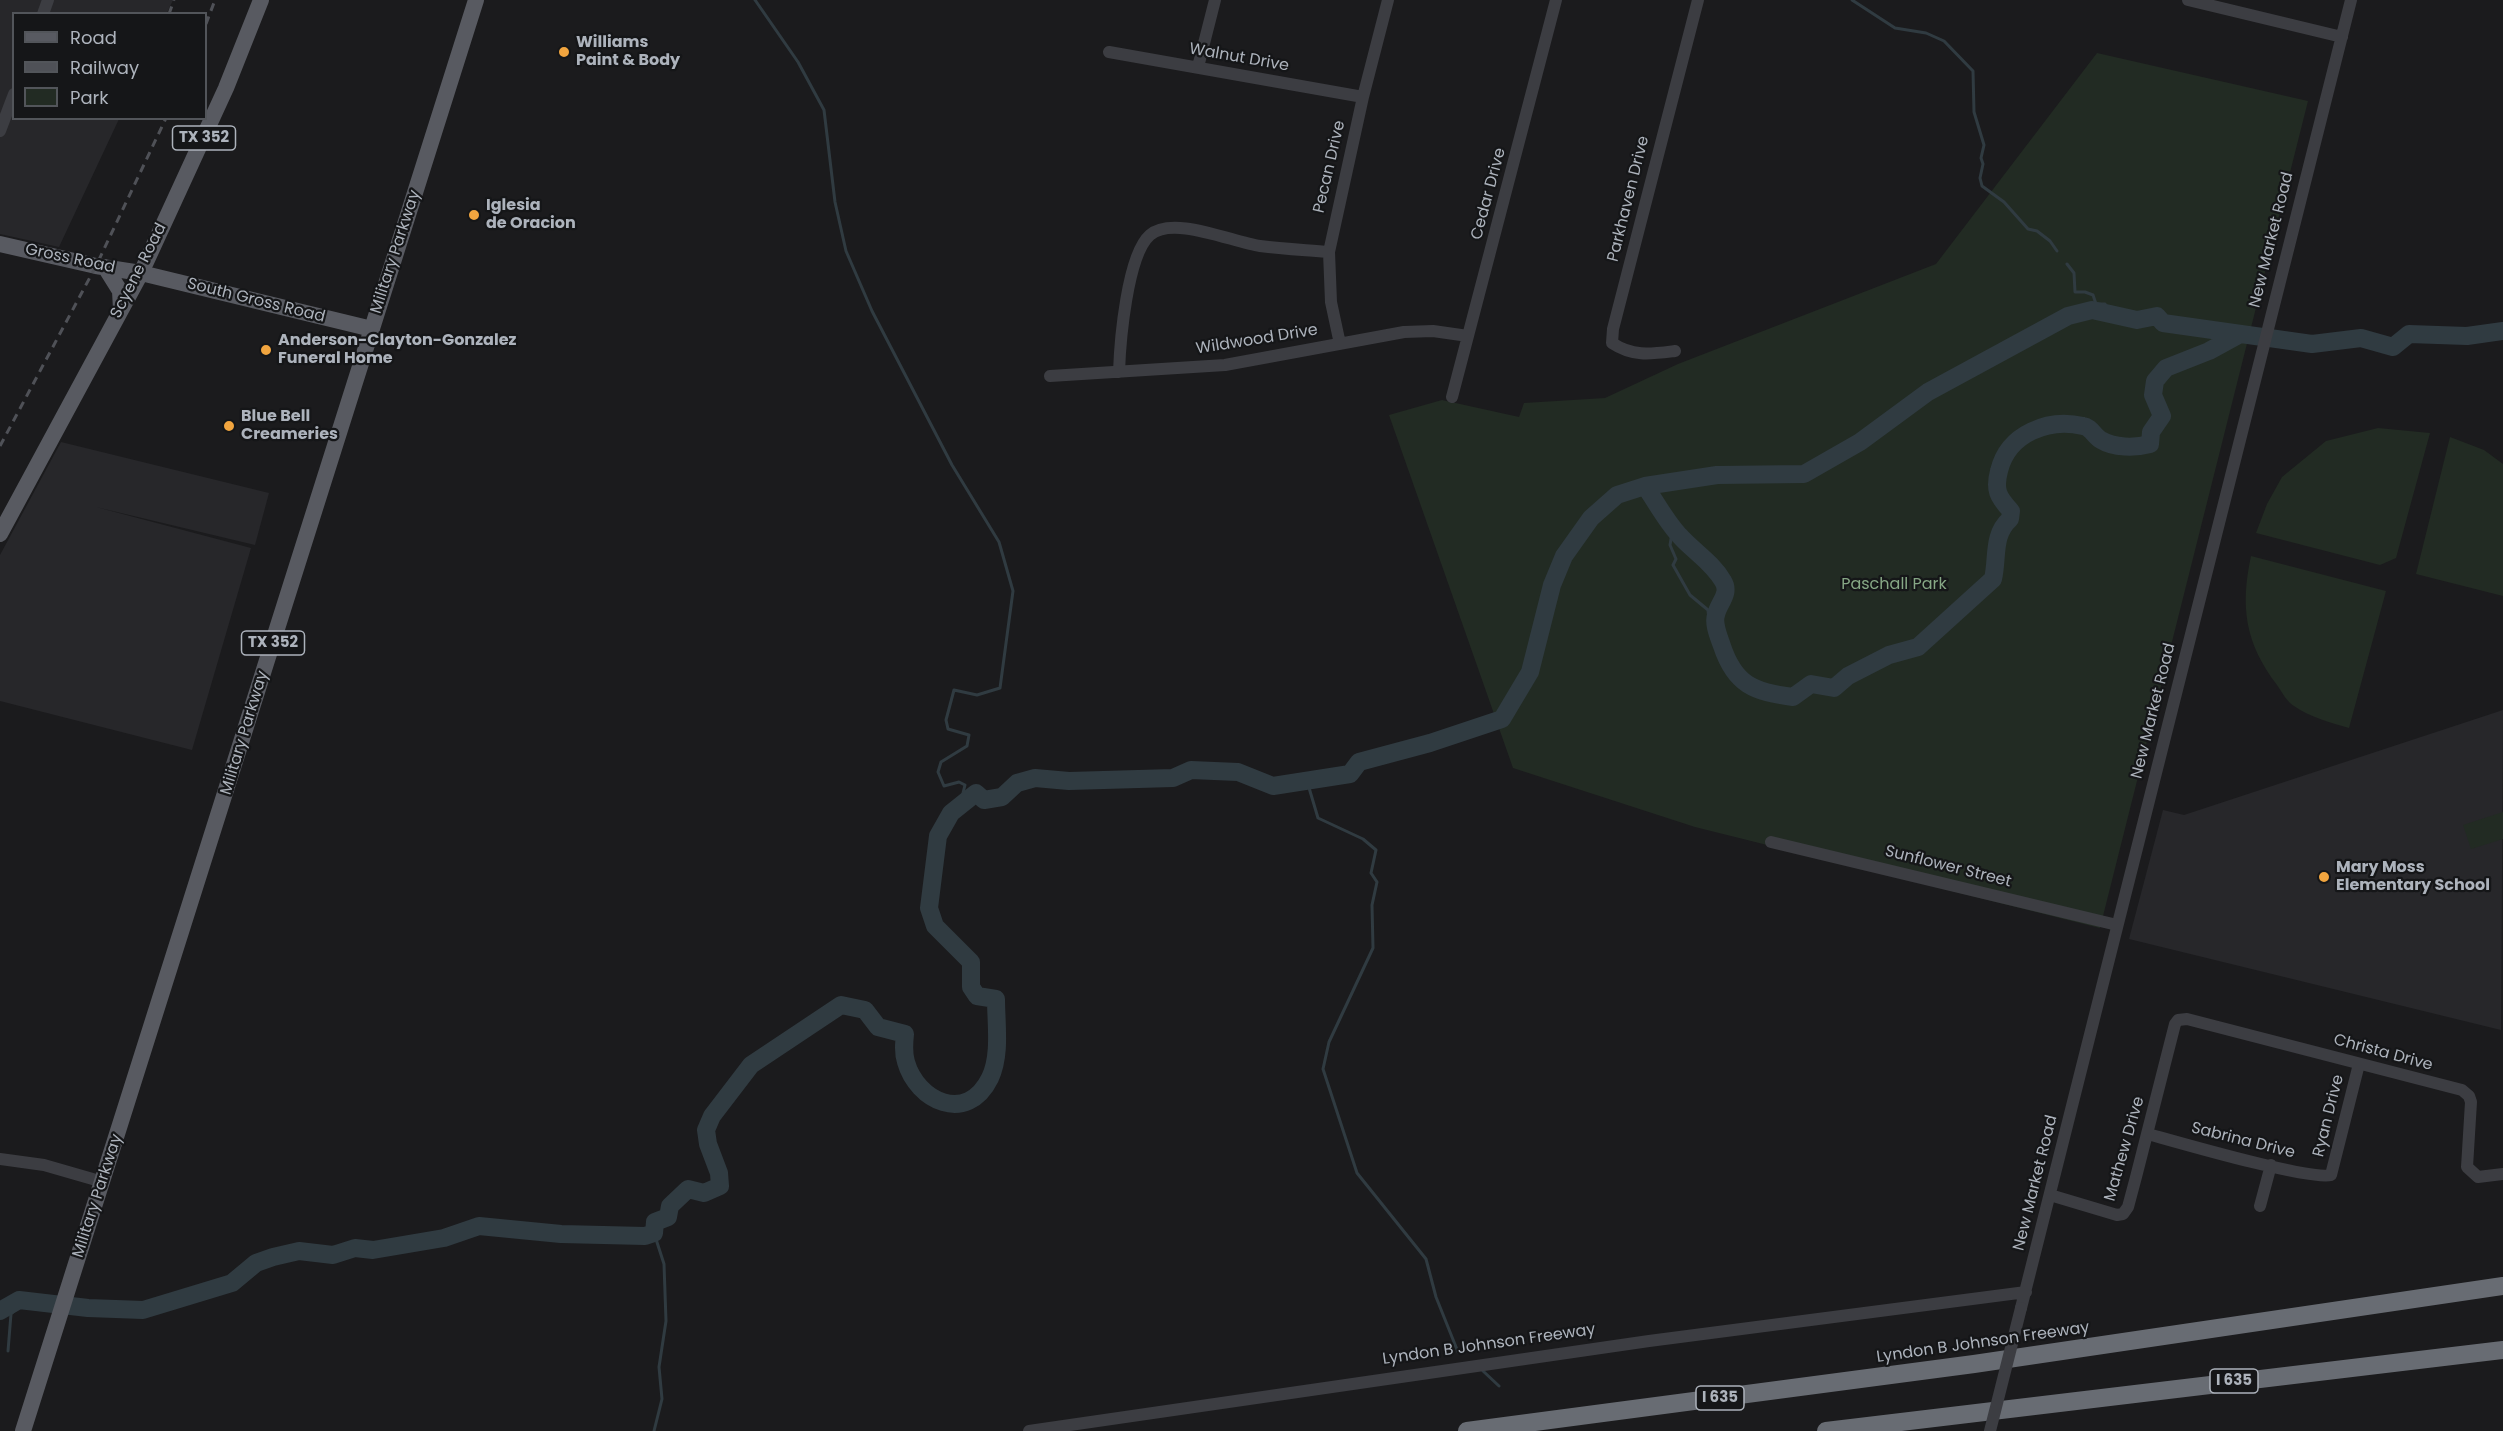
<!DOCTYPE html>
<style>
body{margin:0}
#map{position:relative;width:2503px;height:1431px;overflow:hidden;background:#1b1b1d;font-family:Poppins,sans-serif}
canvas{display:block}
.legend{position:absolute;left:12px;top:12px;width:195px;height:108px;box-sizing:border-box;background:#151618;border:2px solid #52555a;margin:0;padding:8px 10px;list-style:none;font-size:18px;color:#adb3bc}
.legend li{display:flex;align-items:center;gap:12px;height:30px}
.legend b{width:30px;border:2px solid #52555a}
</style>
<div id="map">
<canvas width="2503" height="1431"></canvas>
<ul class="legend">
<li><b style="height:8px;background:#585a61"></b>Road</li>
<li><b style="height:8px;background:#4f5157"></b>Railway</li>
<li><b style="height:16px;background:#222b23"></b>Park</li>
</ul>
</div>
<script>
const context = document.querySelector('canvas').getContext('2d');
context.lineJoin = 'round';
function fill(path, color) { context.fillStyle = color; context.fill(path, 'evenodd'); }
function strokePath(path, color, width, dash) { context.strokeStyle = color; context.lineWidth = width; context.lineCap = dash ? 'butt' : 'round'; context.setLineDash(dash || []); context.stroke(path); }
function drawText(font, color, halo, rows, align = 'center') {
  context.font = font + ' Poppins,sans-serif'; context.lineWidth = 4.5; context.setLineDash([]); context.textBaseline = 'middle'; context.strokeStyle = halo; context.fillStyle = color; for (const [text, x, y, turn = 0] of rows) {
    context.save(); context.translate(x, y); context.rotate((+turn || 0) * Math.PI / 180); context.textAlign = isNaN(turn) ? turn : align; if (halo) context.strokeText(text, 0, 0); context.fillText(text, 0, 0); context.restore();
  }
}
fill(new Path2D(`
 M 0,0 L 173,0 L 167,13 L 14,14 L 14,118 L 119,119 L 59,247 L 0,234 Z
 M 61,442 L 269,493 L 255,545 L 96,507 L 251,548 L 192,750 L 0,701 L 0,555 Z
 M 2503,710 L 2501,1030 L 2129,939 L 2163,810 L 2184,815 Z`), '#27272a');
fill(new Path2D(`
 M 2097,53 L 2308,101 L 2100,928 L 1695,827 L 1513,768 L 1389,415 L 1442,400 L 1519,417 L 1524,403 L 1605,398 L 1678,364 L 1936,264 Z
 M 2378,428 L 2430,433 L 2396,558 L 2380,565 L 2256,533 L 2267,504 L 2282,477 L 2326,441 Z
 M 2450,437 L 2484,450 L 2503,464 L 2503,596 L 2416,574 Z
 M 2251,556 L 2386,591 L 2349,728 C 2331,723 2310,717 2294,706 C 2287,702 2282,692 2277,685 C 2245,643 2240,607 2251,556 Z
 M 2503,812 L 2503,839 L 2471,849 L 2463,825 Z`), '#222b23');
strokePath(new Path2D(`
 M 755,0 L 798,62 L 824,110 L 835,202 L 846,251 L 872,311 L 952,465 L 999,542 L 1013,591 L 1000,688 L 977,695 L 954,690 L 946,720 L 948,729 L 969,735 L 967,746 L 941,762 L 938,772 L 944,786 L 959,782 L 965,785 L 960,805
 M 1852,0 L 1895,28 L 1926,33 L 1944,41 L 1973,71 L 1974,112 L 1984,145 L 1981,158 L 1983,164 L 1980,178 L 1982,186 L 2004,202 L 2028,229 L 2037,231 L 2050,241 L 2057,251
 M 2067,264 L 2074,273 L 2075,292 L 2085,292 L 2093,295 L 2096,304 L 2105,304 L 2110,314
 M 1673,527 L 1670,545 L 1676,559 L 1673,565 L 1690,595 L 1708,610 L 1709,620 L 1717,629
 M 1307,781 L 1318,818 L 1363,839 L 1376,850 L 1371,873 L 1377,882 L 1372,905 L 1373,948 L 1329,1042 L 1323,1069 L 1357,1173 L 1426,1259 L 1436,1297 L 1458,1352
 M 8,1351 L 11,1314 L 24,1301
 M 1483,1371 L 1499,1386
 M 654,1431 L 662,1399 L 659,1367 L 666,1321 L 664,1264 L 654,1233`), '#303b41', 3);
strokePath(new Path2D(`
 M 1645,486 C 1656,502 1666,521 1679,535 C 1693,551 1712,562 1723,581 C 1731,594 1718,603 1716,615 C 1713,624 1719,637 1722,646 C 1735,685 1754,692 1793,697 L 1811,684 L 1834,688 L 1848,676 L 1889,655 L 1918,647 L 1993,579 C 1998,558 1992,535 2010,519 L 2011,511 C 1998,497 1994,490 1999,471 C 2008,433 2049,418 2083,426 C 2091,427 2094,436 2101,440 C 2114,448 2135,448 2150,444 L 2151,432 L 2162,416 L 2153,395 L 2155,381 L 2166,368 L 2209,351 L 2240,334
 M 0,1311 L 19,1300 L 88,1308 L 143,1310 L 232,1283 L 256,1263 L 273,1257 L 299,1251 L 333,1255 L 355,1248 L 373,1250 L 444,1238 L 479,1226 L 561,1234 L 645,1236 L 654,1233 L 655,1222 L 668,1217 L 670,1206 L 688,1189 L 704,1193 L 720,1186 L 719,1173 L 708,1144 L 706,1130 L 712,1116 L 751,1065 L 841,1005 L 865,1010 L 878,1027 L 905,1034 C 904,1043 903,1052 906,1062 C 917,1101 967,1125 990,1078 C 1001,1055 996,1024 996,999 L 977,996 L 971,987 L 971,962 L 935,926 L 929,908 L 938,836 L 951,813 L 976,793 L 984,800 L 1002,797 L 1017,783 L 1035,778 L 1069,781 L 1173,778 L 1191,770 L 1238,772 L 1273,786 L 1350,774 L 1359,762 L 1430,743 L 1502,719 L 1530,672 L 1552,585 L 1564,556 L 1591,518 L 1617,495 L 1645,486 L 1717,475 L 1804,474 L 1860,442 L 1928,392 L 2068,316 L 2092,310 L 2137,320 L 2157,316 L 2163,323 L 2312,344 L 2361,338 L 2393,347 L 2409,334 L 2467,336 L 2503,331`), '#303b41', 18);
strokePath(new Path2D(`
 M 2188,0 L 2342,37
 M 43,14 L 48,0
 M 1109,52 L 1363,97
 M 1198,67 L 1215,0
 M 0,131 L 14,94
 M 1340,344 L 1331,302 L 1329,252 L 1363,97 L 1388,0
 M 1675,351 C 1651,354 1633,357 1612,343 L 1613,329 L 1698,0
 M 1119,372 C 1120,342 1127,255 1150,235 C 1173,215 1232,242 1260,246 C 1283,249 1306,250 1329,252
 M 1050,376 L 1225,365 L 1404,332 L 1433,331 L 1468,336
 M 1452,397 L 1556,0
 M 1771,842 L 2117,925
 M 2148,1134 C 2177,1142 2311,1181 2331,1175 L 2359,1064
 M 0,1159 L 44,1165 L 103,1182
 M 2050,1195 L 2117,1215 L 2123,1214 L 2128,1207 L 2136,1177 L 2175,1024 L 2178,1020 L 2187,1019 L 2462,1090 L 2469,1096 L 2471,1102 L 2467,1167 L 2478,1177 L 2503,1174
 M 2260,1206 L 2271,1165
 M 2021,1308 L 2351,0
 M 1029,1431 L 1649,1341 L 2026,1292`), '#3c3d42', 12);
strokePath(new Path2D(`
 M 0,244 L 96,266 L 141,273 L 372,329
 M 105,267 L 120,291 L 121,309
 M 0,534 L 141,273 L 226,88 L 261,0
 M 23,1431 L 476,0`), '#585a61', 16);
strokePath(new Path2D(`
 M 1467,1431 L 1974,1364 L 2503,1286
 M 1826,1431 L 2503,1350`), '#686c73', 18);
strokePath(new Path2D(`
 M 169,14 L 174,0
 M 206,24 L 215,0
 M 0,446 L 96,266 L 166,118`), '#4f5157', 3, [8, 6]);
strokePath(new Path2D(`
 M 1990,1431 L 2021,1308`), '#3c3d42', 12);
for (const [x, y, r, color] of [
 [564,52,6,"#f1a53f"],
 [474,215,6,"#f1a53f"],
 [266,350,6,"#f1a53f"],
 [229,426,6,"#f1a53f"],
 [2324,877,6,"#f1a53f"]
]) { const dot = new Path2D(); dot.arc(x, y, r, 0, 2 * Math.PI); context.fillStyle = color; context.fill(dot); strokePath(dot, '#151618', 2); }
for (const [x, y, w] of [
 [204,138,63],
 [273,643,63],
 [2234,1381,48],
 [1720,1398,48]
]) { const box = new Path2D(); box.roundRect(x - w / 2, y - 12, w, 24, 4.5); context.fillStyle = '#151618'; context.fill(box); strokePath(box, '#adb3bc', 1.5); }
drawText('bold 15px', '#adb3bc', null, [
 ["TX 352",204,138],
 ["TX 352",273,643],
 ["I 635",2234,1381],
 ["I 635",1720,1398]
]);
drawText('bold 16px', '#adb3bc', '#151618', [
 ["Williams",576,43],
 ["Paint & Body",576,61],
 ["Iglesia",486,206],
 ["de Oracion",486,224],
 ["Anderson-Clayton-Gonzalez",278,341],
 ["Funeral Home",278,359],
 ["Blue Bell",241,417],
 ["Creameries",241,435],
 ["Mary Moss",2336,868],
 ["Elementary School",2336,886]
], 'left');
drawText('16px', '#adb3bc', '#151618', [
 ["Walnut Drive",1239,58,10],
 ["Pecan Drive",1330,167,-77],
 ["Cedar Drive",1489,194,-75],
 ["Parkhaven Drive",1629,199,-76],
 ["New Market Road",2272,240,-76],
 ["Military Parkway",396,252,-72],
 ["Gross Road",70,259,12],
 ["Scyene Road",139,271,-63],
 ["South Gross Road",256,301,14],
 ["Wildwood Drive",1257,340,-9],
 ["New Market Road",2154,711,-76],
 ["Military Parkway",245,733,-73],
 ["Sunflower Street",1948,867,14],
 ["Christa Drive",2383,1053,15],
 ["Ryan Drive",2329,1116,-76],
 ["Sabrina Drive",2243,1141,14],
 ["Mathew Drive",2125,1149,-74],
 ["New Market Road",2036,1183,-76],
 ["Military Parkway",98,1196,-72],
 ["Lyndon B Johnson Freeway",1983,1343,-8],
 ["Lyndon B Johnson Freeway",1489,1345,-8]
]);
drawText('16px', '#86a785', '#151618', [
 ["Paschall Park",1894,585]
]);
</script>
